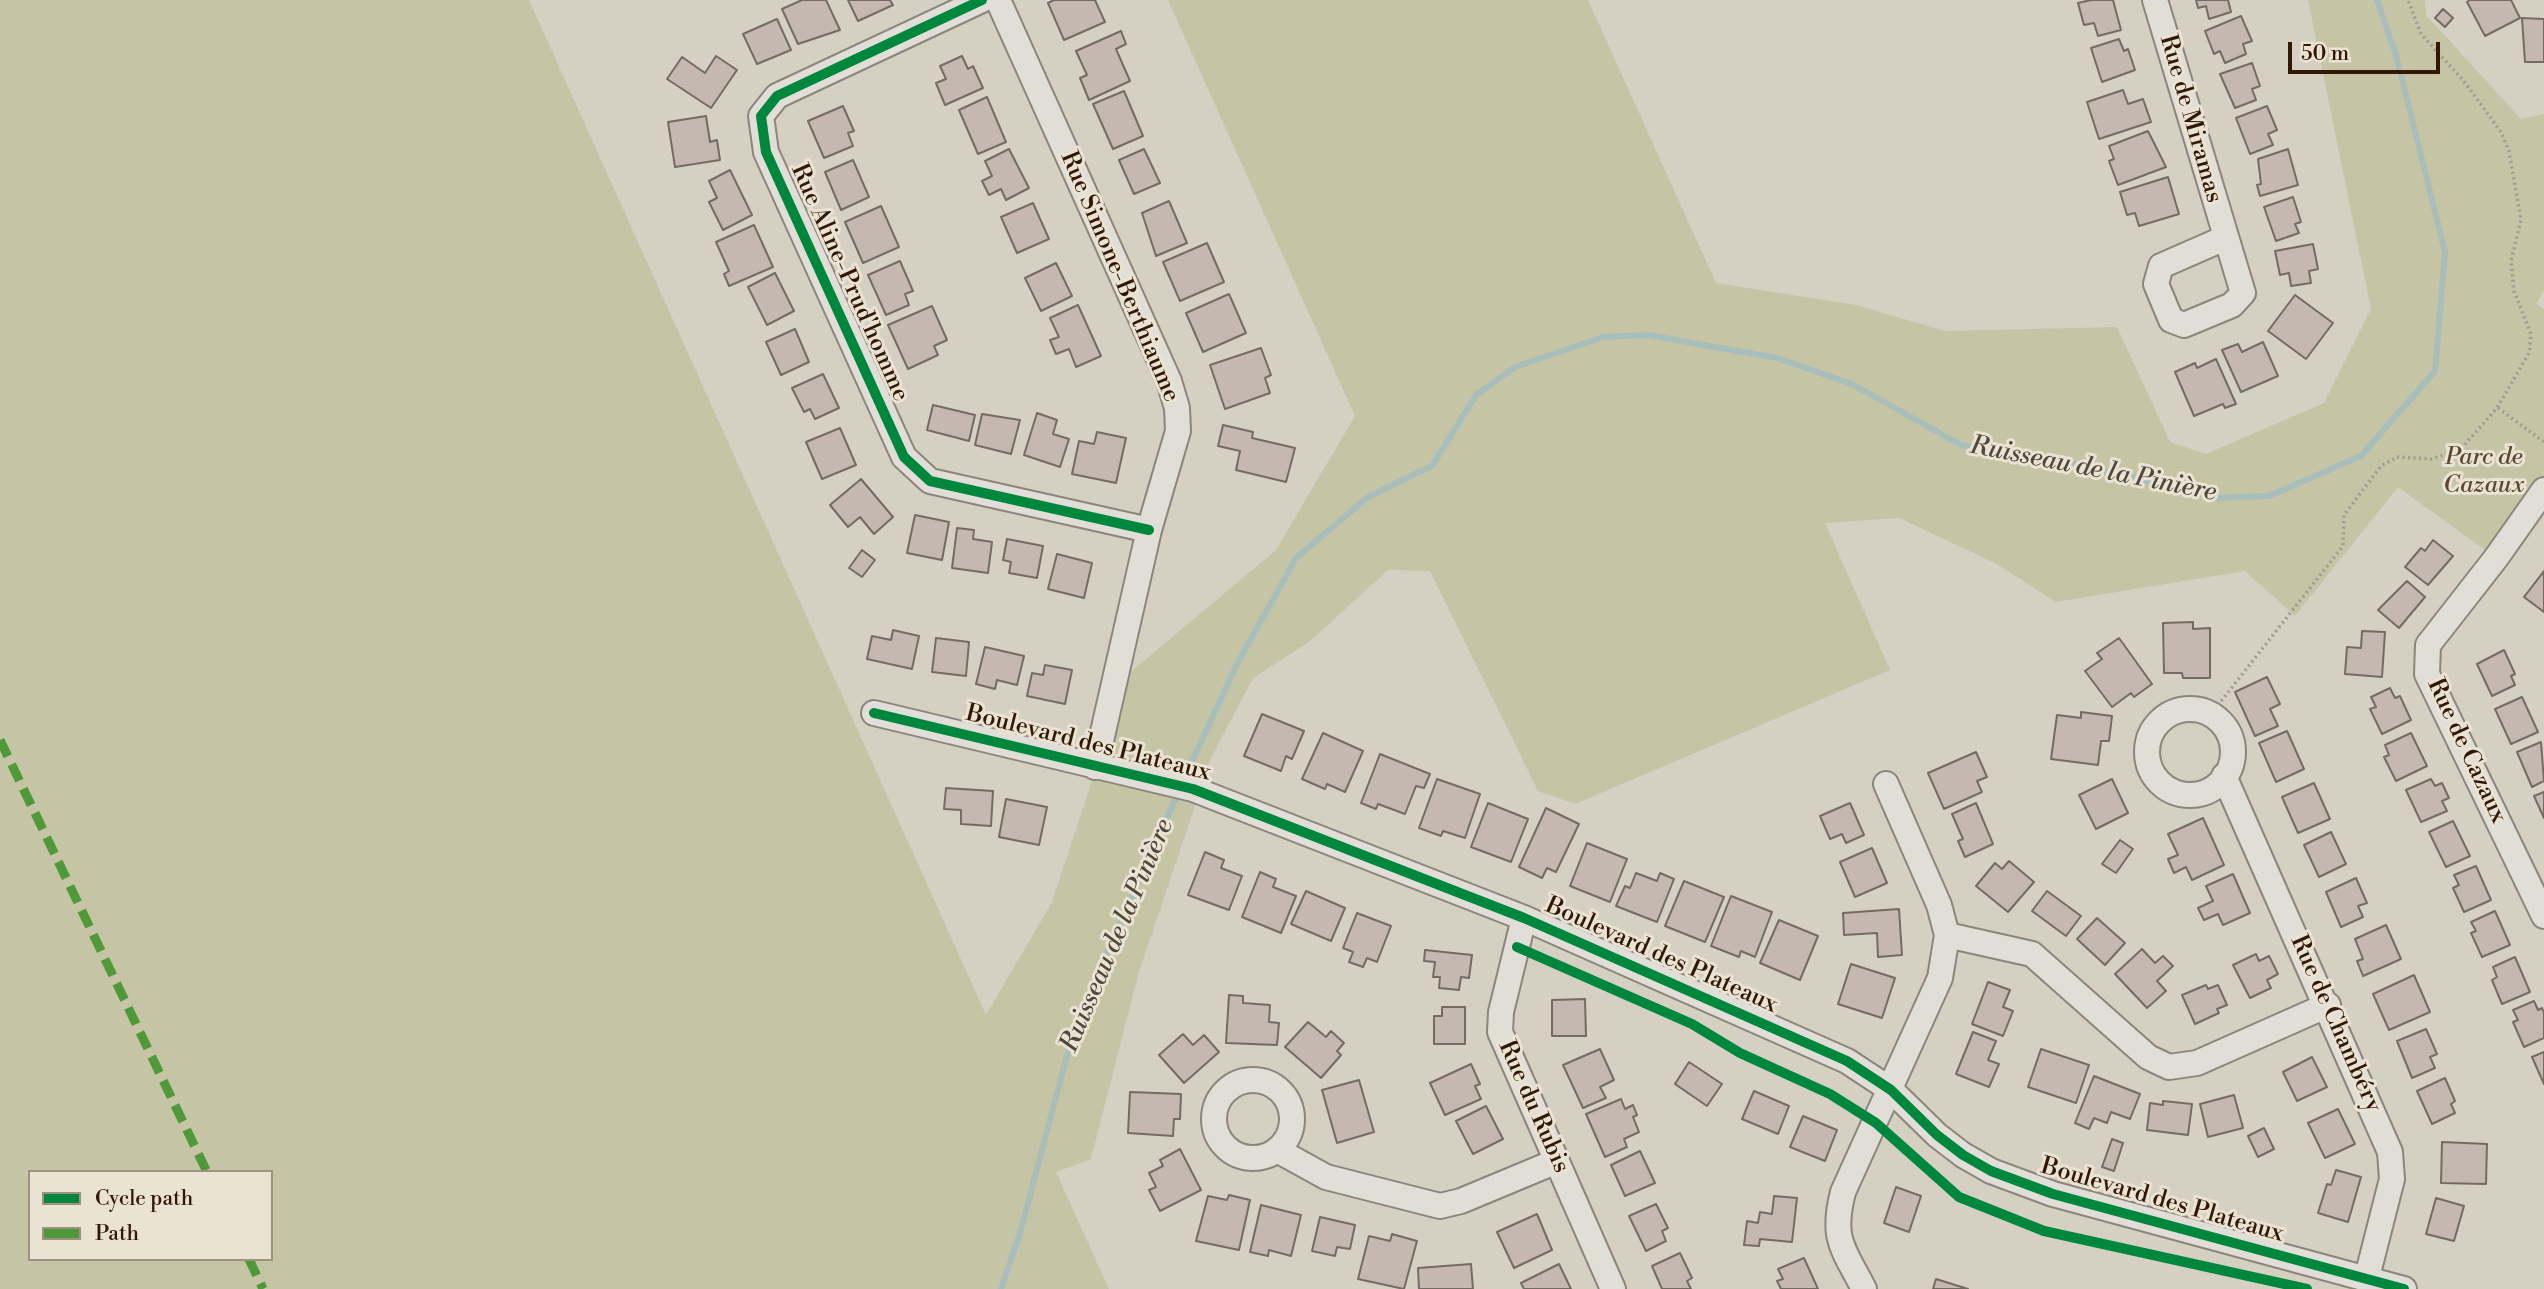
<!DOCTYPE html>
<meta charset="utf-8">
<style>
body{margin:0}
#map{position:relative;width:2544px;height:1289px;overflow:hidden;background:#d6d0c3;font-family:"Libre Bodoni",serif}
canvas{display:block}
.legend{position:absolute;left:28px;top:1170px;width:245px;height:91px;box-sizing:border-box;background:#eae3d3;border:2px solid #a09281;margin:0;padding:9px 12px;list-style:none;font-size:21px;color:#311806}
.legend li{display:flex;align-items:center;gap:14px;height:35px}
.legend b{width:35px;border:2px solid #a09281}
.scale{position:absolute;left:2288px;top:42px;width:152px;height:32px;box-sizing:border-box;border:4px solid #311806;border-top:0;padding-left:9px;font-size:21px;line-height:24px;white-space:nowrap;color:#311806;-webkit-text-stroke:5px #eae3d3;paint-order:stroke}
</style>
<div id="map">
<canvas width="2544" height="1289"></canvas>
<ul class="legend">
<li><b style="height:9px;background:#00873e"></b>Cycle path</li>
<li><b style="height:9px;background:#50993a"></b>Path</li>
</ul>
<div class="scale">50 m</div>
</div>
<script>
const context = document.querySelector('canvas').getContext('2d');
context.lineJoin = 'round';
function fill(path, color) { context.fillStyle = color; context.fill(path, 'evenodd'); }
function strokePath(path, color, width, dash) { context.strokeStyle = color; context.lineWidth = width; context.lineCap = dash ? 'butt' : 'round'; context.setLineDash(dash || []); context.stroke(path); }
function drawText(font, color, halo, rows, align = 'center') {
  context.font = font + ' "Libre Bodoni",serif'; context.lineWidth = 6; context.setLineDash([]); context.textBaseline = 'middle'; context.strokeStyle = halo; context.fillStyle = color; for (const [text, x, y, turn = 0] of rows) {
    context.save(); context.translate(x, y); context.rotate((+turn || 0) * Math.PI / 180); context.textAlign = isNaN(turn) ? turn : align; if (halo) context.strokeText(text, 0, 0); context.fillText(text, 0, 0); context.restore();
  }
}
fill(new Path2D(`
 M 0,0 L 529,0 L 986,1015 L 1052,902 L 1127,675 L 1276,550 L 1355,416 L 1168,0 L 1588,0 L 1716,283 L 1856,305 L 1945,331 L 2117,327 L 2170,442 L 2206,454 L 2324,403 L 2371,309 L 2308,0 L 2425,0 L 2426,15 L 2521,119 L 2544,114 L 2544,291 L 2536,304 L 2544,309 L 2544,490 L 2496,558 L 2398,487 L 2295,616 L 2245,571 L 2056,602 L 1995,563 L 1899,518 L 1825,523 L 1890,670 L 1575,804 L 1538,791 L 1430,571 L 1388,570 L 1309,642 L 1253,678 L 1211,758 L 1138,975 L 1091,1159 L 1056,1172 L 1109,1289 L 0,1289 ZM 30,1172 L 271,1172 L 271,1259 L 30,1259 Z`), '#c5c4a5');
strokePath(new Path2D(`
 M 1183,781 L 1237,664 L 1296,558 L 1368,497 L 1432,466 L 1476,395 L 1515,367 L 1603,337 L 1648,335 L 1777,358 L 1852,384 L 1961,445 L 2050,458 L 2218,498 L 2269,496 L 2361,456 L 2435,371 L 2445,252 L 2396,55 L 2377,0
 M 1001,1289 L 1020,1233 L 1076,1022 L 1179,791`), '#a8bebb', 6);
const building = new Path2D(`
 M 802,0 L 826,0 L 840,30 L 798,44 L 782,9 Z
 M 848,0 L 890,0 L 893,5 L 858,21 Z
 M 1054,0 L 1095,0 L 1105,22 L 1064,40 L 1048,3 Z
 M 2091,0 L 2113,0 L 2121,30 L 2098,36 L 2094,23 L 2084,25 L 2078,3 Z
 M 2196,0 L 2228,0 L 2231,12 L 2209,19 L 2206,6 L 2198,8 Z
 M 2470,0 L 2511,0 L 2520,18 L 2485,36 L 2467,2 Z
 M 2443,9 L 2453,18 L 2445,27 L 2435,18 Z
 M 2241,16 L 2252,41 L 2243,44 L 2246,54 L 2225,63 L 2220,51 L 2214,54 L 2205,31 Z
 M 2522,18 L 2544,19 L 2544,62 L 2525,62 Z
 M 777,19 L 791,50 L 757,64 L 743,34 Z
 M 1121,31 L 1126,44 L 1116,49 L 1130,81 L 1089,100 L 1080,78 L 1087,75 L 1076,51 Z
 M 2119,39 L 2124,51 L 2128,49 L 2135,70 L 2102,82 L 2091,48 Z
 M 716,56 L 737,70 L 711,108 L 667,79 L 682,57 L 705,73 Z
 M 962,56 L 968,69 L 973,66 L 983,88 L 945,105 L 936,83 L 946,79 L 940,66 Z
 M 2252,63 L 2260,86 L 2252,89 L 2256,100 L 2235,108 L 2220,74 Z
 M 2123,90 L 2128,104 L 2143,99 L 2151,122 L 2099,139 L 2087,102 Z
 M 1124,91 L 1143,136 L 1113,149 L 1093,104 Z
 M 987,97 L 1006,142 L 978,154 L 959,110 Z
 M 843,106 L 854,131 L 848,133 L 853,146 L 824,158 L 808,121 Z
 M 2267,106 L 2277,130 L 2268,134 L 2273,145 L 2250,154 L 2236,118 Z
 M 706,116 L 710,142 L 717,140 L 720,160 L 675,167 L 668,122 Z
 M 2148,131 L 2166,167 L 2118,185 L 2109,161 L 2114,159 L 2109,146 Z
 M 1009,149 L 1029,188 L 1006,200 L 1001,189 L 989,195 L 982,181 L 992,176 L 985,161 Z
 M 1144,149 L 1160,183 L 1134,194 L 1119,160 Z
 M 2288,149 L 2298,185 L 2260,196 L 2257,185 L 2261,184 L 2258,159 Z
 M 853,160 L 869,197 L 841,210 L 825,172 Z
 M 730,170 L 752,215 L 723,230 L 709,202 L 717,198 L 709,181 Z
 M 2168,177 L 2179,214 L 2139,226 L 2135,213 L 2127,215 L 2120,192 Z
 M 2293,197 L 2301,222 L 2295,224 L 2299,233 L 2276,241 L 2264,207 Z
 M 1169,201 L 1187,243 L 1156,256 L 1142,213 Z
 M 1033,203 L 1049,239 L 1017,253 L 1001,217 Z
 M 881,206 L 899,247 L 863,263 L 845,222 Z
 M 754,225 L 773,267 L 729,286 L 724,274 L 729,271 L 716,242 Z
 M 1207,243 L 1224,282 L 1180,301 L 1163,262 Z
 M 2313,244 L 2318,269 L 2309,271 L 2311,283 L 2291,286 L 2289,273 L 2280,275 L 2275,251 Z
 M 900,261 L 913,291 L 905,294 L 909,305 L 886,315 L 868,275 Z
 M 1056,263 L 1072,296 L 1041,311 L 1025,278 Z
 M 775,273 L 794,311 L 767,325 L 748,287 Z
 M 1229,294 L 1246,333 L 1203,352 L 1186,313 Z
 M 2295,295 L 2333,323 L 2306,359 L 2268,331 Z
 M 1078,305 L 1101,356 L 1076,367 L 1069,349 L 1056,354 L 1050,340 L 1059,337 L 1050,318 Z
 M 932,306 L 947,340 L 934,346 L 938,355 L 908,369 L 888,325 Z
 M 795,329 L 809,362 L 781,375 L 766,342 Z
 M 2263,342 L 2278,376 L 2241,392 L 2222,350 L 2238,344 L 2242,352 Z
 M 1261,348 L 1271,375 L 1265,378 L 1270,393 L 1225,409 L 1210,365 Z
 M 2216,359 L 2236,404 L 2225,408 L 2223,404 L 2194,416 L 2175,372 L 2195,363 L 2197,368 Z
 M 823,374 L 839,408 L 815,419 L 810,409 L 804,412 L 792,388 Z
 M 933,405 L 975,415 L 969,441 L 927,430 Z
 M 1037,413 L 1057,420 L 1053,434 L 1069,439 L 1060,467 L 1024,455 Z
 M 982,414 L 1020,420 L 1011,454 L 975,445 Z
 M 1223,425 L 1253,432 L 1252,438 L 1295,448 L 1286,482 L 1236,470 L 1240,451 L 1218,446 Z
 M 840,428 L 856,465 L 822,479 L 806,442 Z
 M 1097,432 L 1126,438 L 1116,483 L 1072,474 L 1079,441 L 1094,444 Z
 M 861,479 L 893,517 L 874,534 L 860,517 L 848,527 L 830,505 Z
 M 915,515 L 949,522 L 942,560 L 907,553 Z
 M 957,528 L 974,530 L 973,539 L 992,542 L 988,573 L 952,568 Z
 M 1007,539 L 1043,546 L 1037,578 L 1009,573 L 1011,562 L 1003,560 Z
 M 2433,540 L 2453,556 L 2428,585 L 2405,567 L 2421,548 L 2425,551 Z
 M 862,550 L 875,560 L 862,577 L 849,568 Z
 M 1057,554 L 1092,563 L 1084,598 L 1048,589 Z
 M 2544,571 L 2544,612 L 2524,597 Z
 M 2407,581 L 2425,597 L 2399,628 L 2378,610 Z
 M 2193,622 L 2193,629 L 2210,628 L 2210,678 L 2183,678 L 2182,673 L 2164,673 L 2163,623 Z
 M 893,630 L 919,636 L 912,669 L 867,659 L 872,636 L 891,640 Z
 M 2362,631 L 2385,632 L 2382,677 L 2345,674 L 2347,647 L 2361,648 Z
 M 936,638 L 969,642 L 966,676 L 932,672 Z
 M 2119,638 L 2152,684 L 2134,697 L 2131,693 L 2112,707 L 2085,671 L 2102,659 L 2097,653 Z
 M 985,647 L 1024,656 L 1017,685 L 997,680 L 995,689 L 976,684 Z
 M 2504,650 L 2515,674 L 2511,676 L 2515,685 L 2492,696 L 2477,664 Z
 M 1045,665 L 1072,670 L 1065,704 L 1027,696 L 1032,673 L 1043,675 Z
 M 2267,677 L 2280,704 L 2270,709 L 2278,726 L 2255,736 L 2235,692 Z
 M 2390,688 L 2395,698 L 2400,696 L 2411,720 L 2382,734 L 2370,709 L 2376,707 L 2371,697 Z
 M 2522,697 L 2538,732 L 2511,744 L 2495,709 Z
 M 2081,712 L 2112,716 L 2109,741 L 2101,741 L 2098,765 L 2051,759 L 2057,715 L 2081,718 Z
 M 1262,714 L 1304,731 L 1292,759 L 1286,756 L 1281,771 L 1244,756 Z
 M 2287,731 L 2304,769 L 2276,782 L 2259,743 Z
 M 1323,733 L 1363,751 L 1345,792 L 1327,784 L 1325,789 L 1302,779 Z
 M 2411,733 L 2427,766 L 2396,781 L 2384,757 L 2389,755 L 2385,745 Z
 M 2541,742 L 2544,781 L 2532,787 L 2517,752 Z
 M 1976,752 L 1987,777 L 1977,781 L 1982,792 L 1944,809 L 1928,773 Z
 M 1380,754 L 1430,774 L 1424,788 L 1416,786 L 1405,814 L 1378,804 L 1376,809 L 1361,803 Z
 M 1437,779 L 1480,794 L 1465,838 L 1443,831 L 1441,836 L 1419,828 Z
 M 2112,779 L 2128,813 L 2096,829 L 2079,795 Z
 M 2431,779 L 2435,786 L 2442,783 L 2449,798 L 2442,801 L 2447,811 L 2421,822 L 2406,790 Z
 M 2314,783 L 2330,819 L 2298,833 L 2282,797 Z
 M 946,788 L 993,791 L 991,826 L 961,824 L 961,810 L 944,809 Z
 M 2544,792 L 2544,818 L 2534,796 Z
 M 1006,799 L 1047,807 L 1039,845 L 999,837 Z
 M 1488,803 L 1528,819 L 1511,862 L 1471,847 Z
 M 1850,803 L 1864,835 L 1846,843 L 1842,834 L 1830,839 L 1820,816 Z
 M 1976,803 L 1993,844 L 1965,857 L 1958,841 L 1963,839 L 1952,814 Z
 M 1546,808 L 1579,824 L 1556,872 L 1547,868 L 1542,878 L 1519,867 Z
 M 2203,818 L 2224,865 L 2192,880 L 2186,867 L 2174,873 L 2168,859 L 2178,855 L 2168,834 Z
 M 2453,821 L 2470,856 L 2446,867 L 2429,832 Z
 M 2331,832 L 2346,864 L 2319,877 L 2304,845 Z
 M 2120,840 L 2133,849 L 2116,873 L 2102,864 Z
 M 1587,843 L 1627,859 L 1610,902 L 1570,886 Z
 M 1872,848 L 1887,883 L 1855,897 L 1840,862 Z
 M 1205,852 L 1224,860 L 1221,868 L 1242,876 L 1229,910 L 1188,895 Z
 M 2009,861 L 2034,882 L 2008,912 L 1976,886 L 1995,863 L 2002,869 Z
 M 2476,866 L 2491,900 L 2464,912 L 2453,888 L 2459,885 L 2454,875 Z
 M 1260,872 L 1276,879 L 1273,887 L 1296,896 L 1281,933 L 1242,917 Z
 M 1636,873 L 1657,881 L 1660,873 L 1674,879 L 1657,922 L 1616,906 L 1625,886 L 1630,888 Z
 M 2233,874 L 2250,913 L 2223,925 L 2218,914 L 2204,920 L 2198,908 L 2213,901 L 2206,886 Z
 M 2356,878 L 2367,903 L 2358,906 L 2363,917 L 2341,927 L 2326,892 Z
 M 1684,881 L 1724,897 L 1705,942 L 1665,926 Z
 M 1306,891 L 1345,908 L 1331,941 L 1291,924 Z
 M 2047,891 L 2081,916 L 2066,936 L 2032,911 Z
 M 1731,896 L 1772,912 L 1755,957 L 1741,951 L 1739,957 L 1711,946 Z
 M 1899,909 L 1902,955 L 1878,957 L 1877,933 L 1844,935 L 1843,913 Z
 M 2495,911 L 2510,945 L 2482,957 L 2471,933 L 2476,931 L 2471,922 Z
 M 1357,913 L 1391,926 L 1377,962 L 1367,958 L 1363,967 L 1349,962 L 1353,952 L 1343,948 Z
 M 2097,918 L 2125,943 L 2105,965 L 2077,939 Z
 M 1779,920 L 1818,936 L 1800,980 L 1760,963 Z
 M 2386,925 L 2401,959 L 2363,976 L 2357,961 L 2363,959 L 2355,939 Z
 M 2142,949 L 2155,963 L 2163,956 L 2173,966 L 2157,981 L 2166,991 L 2147,1008 L 2115,974 Z
 M 1425,950 L 1472,955 L 1469,978 L 1461,977 L 1459,990 L 1439,988 L 1440,977 L 1433,977 L 1435,962 L 1424,961 Z
 M 2256,954 L 2259,961 L 2269,956 L 2278,974 L 2267,980 L 2271,988 L 2250,998 L 2233,965 Z
 M 2515,957 L 2530,992 L 2502,1004 L 2492,980 L 2497,977 L 2493,967 Z
 M 1851,964 L 1895,978 L 1882,1018 L 1838,1004 Z
 M 2414,975 L 2430,1012 L 2389,1030 L 2373,994 Z
 M 1988,982 L 2010,990 L 2003,1007 L 2013,1011 L 2003,1036 L 1972,1024 Z
 M 2206,985 L 2208,989 L 2218,985 L 2227,1005 L 2217,1009 L 2219,1013 L 2195,1024 L 2182,995 Z
 M 1229,995 L 1243,996 L 1243,1003 L 1270,1005 L 1269,1022 L 1279,1023 L 1277,1045 L 1226,1043 Z
 M 1585,999 L 1586,1036 L 1552,1036 L 1552,1000 Z
 M 2534,1001 L 2538,1010 L 2542,1008 L 2544,1013 L 2544,1038 L 2524,1047 L 2513,1022 L 2518,1020 L 2513,1010 Z
 M 1442,1007 L 1465,1007 L 1465,1044 L 1434,1044 L 1434,1016 L 1442,1016 Z
 M 1308,1022 L 1326,1037 L 1331,1031 L 1344,1043 L 1337,1051 L 1341,1055 L 1321,1078 L 1285,1047 Z
 M 2426,1029 L 2437,1054 L 2430,1057 L 2435,1068 L 2412,1078 L 2397,1041 Z
 M 1973,1032 L 1996,1041 L 1988,1060 L 1999,1064 L 1989,1087 L 1956,1074 Z
 M 1183,1034 L 1193,1045 L 1204,1035 L 1219,1052 L 1184,1083 L 1159,1055 Z
 M 1600,1049 L 1614,1080 L 1600,1087 L 1606,1098 L 1583,1108 L 1563,1065 Z
 M 2041,1049 L 2089,1065 L 2076,1103 L 2028,1087 Z
 M 2544,1052 L 2544,1084 L 2532,1057 Z
 M 2312,1057 L 2327,1087 L 2297,1101 L 2283,1072 Z
 M 1689,1062 L 1722,1084 L 1707,1106 L 1675,1084 Z
 M 1471,1064 L 1480,1084 L 1475,1086 L 1481,1099 L 1445,1115 L 1430,1083 Z
 M 2094,1076 L 2140,1094 L 2130,1119 L 2111,1112 L 2107,1123 L 2094,1118 L 2089,1129 L 2075,1123 Z
 M 2445,1078 L 2455,1101 L 2451,1104 L 2455,1113 L 2432,1124 L 2417,1091 Z
 M 1359,1080 L 1374,1132 L 1337,1143 L 1322,1090 Z
 M 1754,1091 L 1789,1106 L 1778,1134 L 1742,1119 Z
 M 1130,1092 L 1181,1094 L 1180,1119 L 1174,1119 L 1173,1136 L 1128,1133 Z
 M 2234,1095 L 2243,1128 L 2208,1137 L 2200,1104 Z
 M 1621,1099 L 1625,1109 L 1633,1105 L 1637,1115 L 1633,1117 L 1639,1132 L 1624,1139 L 1627,1147 L 1605,1157 L 1586,1114 Z
 M 2163,1101 L 2192,1104 L 2188,1135 L 2147,1130 L 2150,1103 L 2163,1105 Z
 M 1486,1106 L 1503,1139 L 1473,1154 L 1456,1121 Z
 M 2338,1109 L 2355,1144 L 2325,1158 L 2308,1123 Z
 M 1803,1116 L 1837,1130 L 1825,1161 L 1790,1147 Z
 M 2264,1128 L 2274,1149 L 2258,1157 L 2248,1136 Z
 M 2112,1139 L 2123,1143 L 2114,1171 L 2102,1167 Z
 M 2442,1142 L 2487,1144 L 2486,1184 L 2441,1183 Z
 M 1180,1149 L 1201,1190 L 1160,1211 L 1149,1190 L 1156,1187 L 1149,1173 L 1163,1166 L 1160,1160 Z
 M 1640,1151 L 1655,1183 L 1625,1196 L 1611,1165 Z
 M 2336,1170 L 2361,1177 L 2348,1222 L 2318,1213 L 2327,1184 L 2331,1185 Z
 M 1896,1187 L 1921,1196 L 1909,1232 L 1884,1223 Z
 M 1229,1195 L 1250,1200 L 1239,1250 L 1196,1241 L 1208,1196 L 1227,1200 Z
 M 1774,1196 L 1797,1198 L 1792,1242 L 1760,1239 L 1759,1246 L 1744,1245 L 1747,1221 L 1758,1223 L 1760,1212 L 1772,1214 Z
 M 2436,1198 L 2464,1206 L 2454,1241 L 2426,1234 Z
 M 1656,1204 L 1668,1228 L 1662,1231 L 1666,1241 L 1646,1251 L 1629,1216 Z
 M 1261,1205 L 1301,1215 L 1291,1256 L 1269,1250 L 1268,1256 L 1250,1252 Z
 M 1537,1214 L 1552,1250 L 1514,1268 L 1497,1232 Z
 M 1320,1217 L 1355,1225 L 1350,1249 L 1337,1247 L 1335,1256 L 1312,1251 Z
 M 1392,1234 L 1417,1241 L 1404,1289 L 1358,1279 L 1369,1236 L 1390,1241 Z
 M 1680,1253 L 1692,1278 L 1687,1281 L 1691,1289 L 1662,1289 L 1652,1266 Z
 M 1804,1258 L 1818,1289 L 1781,1289 L 1777,1281 L 1783,1279 L 1778,1269 Z
 M 1471,1264 L 1473,1289 L 1419,1289 L 1418,1268 Z
 M 1559,1264 L 1571,1289 L 1524,1289 L 1521,1283 Z
 M 1936,1279 L 1968,1289 L 1933,1289 Z`);
fill(building, '#c5b8ae');
strokePath(building, '#746c63', 2);
const street = new Path2D(`
 M 982,0 L 777,96 L 761,116 L 766,152 L 904,457 L 930,481 L 1149,530
 M 998,0 L 1169,381 L 1177,408 L 1178,431 L 1149,530 L 1095,767
 M 2155,0 L 2243,293 L 2232,305 L 2184,325 L 2171,320 L 2156,284 L 2161,266 L 2225,238
 M 2544,490 L 2496,558 L 2428,645 L 2427,674 L 2544,916
 M2147 752a43 43 0 1 1 86 0a43 43 0 1 1-86 0Z
 M 874,713 L 1193,789 L 1524,918 L 1847,1061 L 1891,1090 L 1937,1135 L 1963,1155 L 1991,1171 L 2053,1194 L 2404,1289
 M 2224,776 L 2390,1152 L 2392,1179 L 2366,1281
 M 1524,918 L 1501,1012 L 1500,1032 L 1613,1289
 M 1947,935 L 2032,954 L 2148,1057 L 2169,1067 L 2197,1063 L 2328,1005
 M1214 1119a39 39 0 1 1 78 0a39 39 0 1 1-78 0Z
 M 1277,1150 L 1326,1177 L 1440,1206 L 1461,1201 L 1557,1161
 M 1864,1289 C 1843,1248 1831,1240 1843,1192 L 1940,978 L 1947,935 L 1939,905 L 1886,784`);
strokePath(street, '#8c857b', 28);
strokePath(new Path2D(`
 M 2498,408 L 2544,442
 M 2211,714 L 2343,546 L 2344,515 L 2381,466 L 2397,457 L 2431,459 L 2460,450 L 2497,408 L 2529,353 L 2531,334 L 2514,291 L 2511,261 L 2521,220 L 2509,151 L 2501,132 L 2463,80 L 2421,34 L 2408,0`), '#a09a93', 3.5, [2, 3.5]);
strokePath(street, '#e1ded7', 24);
strokePath(new Path2D(`
 M 0,740 L 207,1172
 M 249,1259 L 263,1289`), '#50993a', 9, [18, 9]);
strokePath(new Path2D(`
 M 982,0 L 777,96 L 761,116 L 766,152 L 904,457 L 930,481 L 1149,530
 M 874,713 L 1193,789 L 1524,918 L 1847,1061 L 1891,1090 L 1937,1135 L 1963,1155 L 1991,1171 L 2053,1194 L 2404,1289
 M 1517,947 L 1692,1024 L 1740,1053 L 1830,1094 L 1876,1123 L 1959,1197 L 2044,1231 L 2307,1289`), '#00873e', 10);
drawText('24px', '#311806', '#eae3d3', [
 ["Rue de Miramas",2190,119,74],
 ["Rue Simone-Berthiaume",1119,277,67],
 ["Rue Aline-Prud'homme",849,283,66],
 ["Boulevard des Plateaux",1088,744,14],
 ["Rue de Cazaux",2466,751,65],
 ["Boulevard des Plateaux",1661,956,24],
 ["Rue de Chambéry",2335,1024,66],
 ["Rue du Rubis",1533,1107,66],
 ["Boulevard des Plateaux",2162,1201,16]
]);
drawText('italic 24px', '#59492e', '#eae3d3', [
 ["Parc de",2484,458],
 ["Cazaux",2484,486]
]);
drawText('italic 26px', '#4f483b', '#eae3d3', [
 ["Ruisseau de la Pinière",2093,470,11],
 ["Ruisseau de la Pinière",1118,936,-67]
]);
</script>
